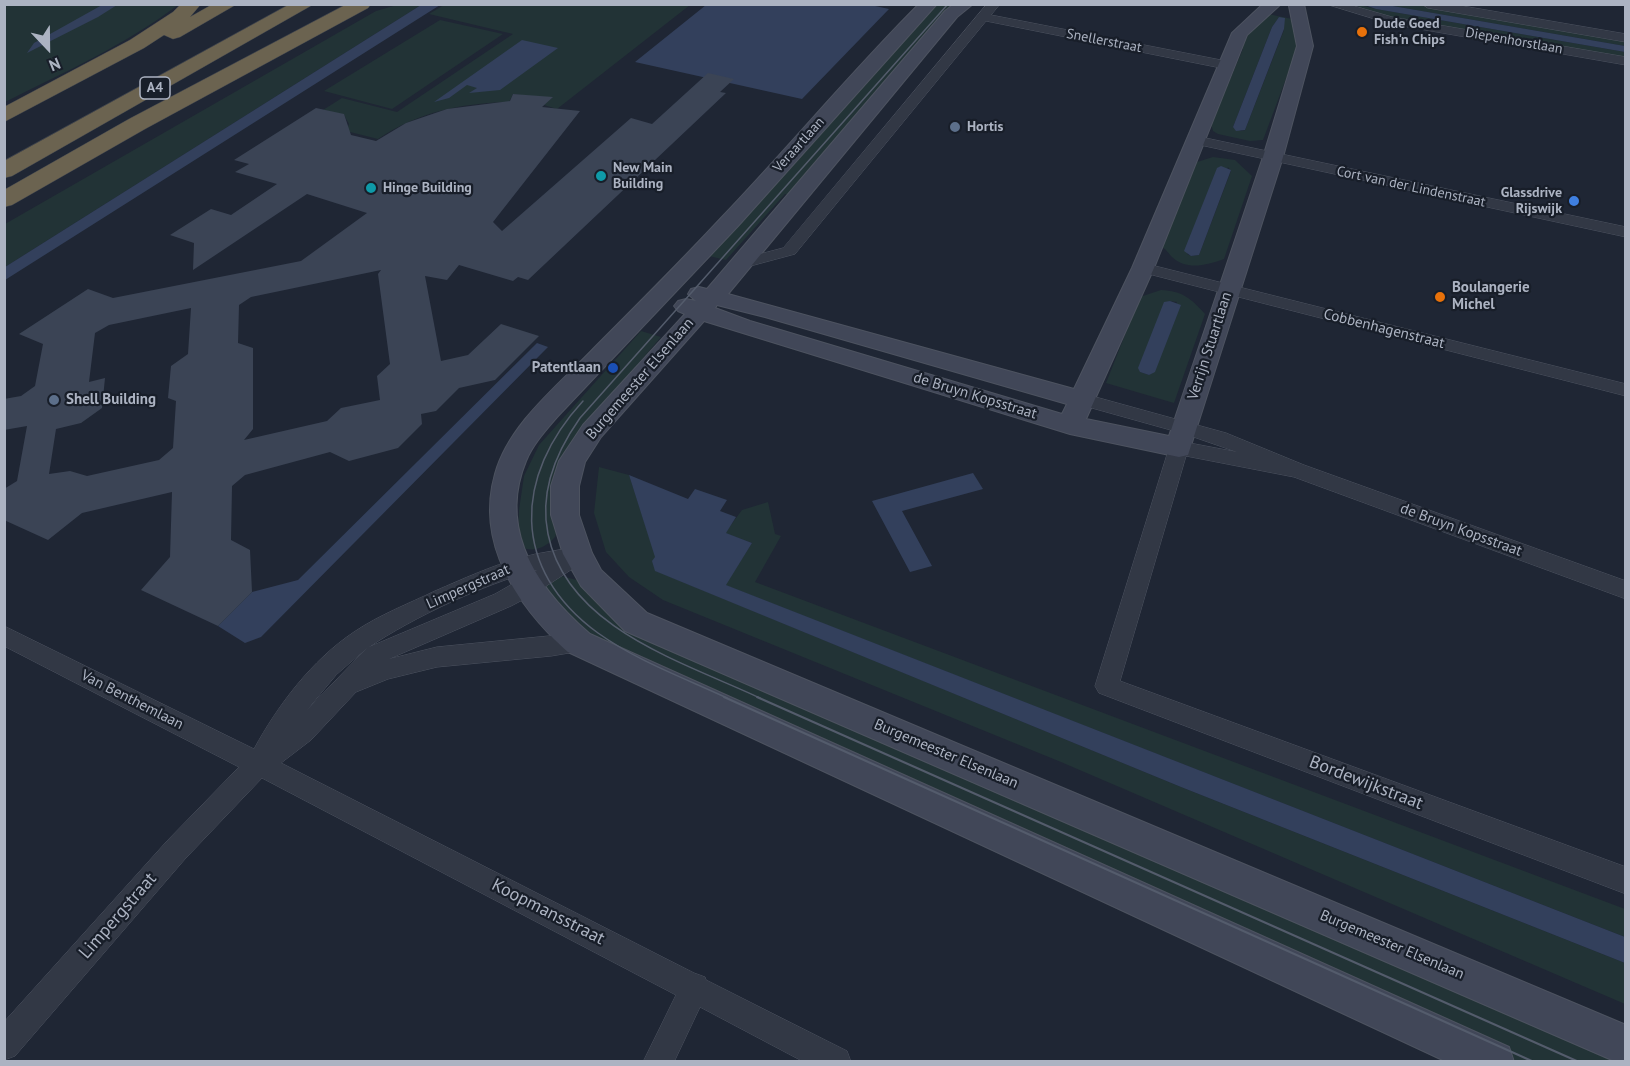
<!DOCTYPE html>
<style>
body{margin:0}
#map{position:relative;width:1630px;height:1066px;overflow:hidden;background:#1f2634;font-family:"PT Sans",sans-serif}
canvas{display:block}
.frame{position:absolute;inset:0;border:6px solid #acb3c2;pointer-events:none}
.north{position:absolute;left:18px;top:18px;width:60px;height:60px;-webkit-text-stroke:4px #181e29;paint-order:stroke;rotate:158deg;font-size:16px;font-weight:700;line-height:24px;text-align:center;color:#acb3c2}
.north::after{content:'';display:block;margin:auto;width:21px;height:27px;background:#acb3c2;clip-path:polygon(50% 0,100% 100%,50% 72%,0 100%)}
</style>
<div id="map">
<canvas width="1630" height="1066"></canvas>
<div class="frame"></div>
<div class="north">N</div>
</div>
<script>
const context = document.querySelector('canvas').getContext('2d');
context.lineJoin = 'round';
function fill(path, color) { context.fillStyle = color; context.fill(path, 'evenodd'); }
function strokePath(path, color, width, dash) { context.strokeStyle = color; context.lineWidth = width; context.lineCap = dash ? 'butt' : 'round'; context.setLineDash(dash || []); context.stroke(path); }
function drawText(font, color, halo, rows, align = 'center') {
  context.font = font + ' "PT Sans",sans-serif'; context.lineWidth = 4.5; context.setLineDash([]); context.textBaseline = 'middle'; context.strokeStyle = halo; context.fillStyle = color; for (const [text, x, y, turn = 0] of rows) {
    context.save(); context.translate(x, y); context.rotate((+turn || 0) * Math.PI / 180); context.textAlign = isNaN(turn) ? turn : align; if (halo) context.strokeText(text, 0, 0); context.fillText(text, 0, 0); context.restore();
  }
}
fill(new Path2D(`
 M 4,5 L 178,5 C 125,45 65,72 5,102 Z
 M 397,5 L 421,5 L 5,267 L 5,224 L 376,11 Z
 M 444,5 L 690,5 L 557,109 L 544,105 L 550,98 L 513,94 L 509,102 C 463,103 417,112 378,139 L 346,131 L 349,124 L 344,115 L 323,110 L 342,98 L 397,112 L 513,34 L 429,14 Z
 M 937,5 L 957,5 C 898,64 842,128 791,195 L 785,194 L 726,260 L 709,256 Z
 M 1360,5 L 1376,9 L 1625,52 L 1625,58 L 1398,19 L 1357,9 Z
 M 1387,5 L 1421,5 L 1625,39 L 1625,46 Z
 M 1268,14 L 1297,20 L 1299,36 L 1295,68 L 1290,68 L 1263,140 L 1250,141 L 1218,134 L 1213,131 L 1211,124 L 1243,49 L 1239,48 L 1247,35 ZM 1279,17 L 1284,30 L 1245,130 L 1241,131 L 1233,127 L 1272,27 Z
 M 440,20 L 503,34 L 392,109 L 324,91 Z
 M 1213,157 L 1235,160 L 1252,176 L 1224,259 C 1207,265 1187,271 1172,257 C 1168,253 1167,250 1162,247 L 1197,162 ZM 1228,167 L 1231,171 L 1199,255 L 1191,256 L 1187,254 Z
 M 1161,290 C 1182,291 1191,298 1205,314 L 1174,403 L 1106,383 L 1140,297 ZM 1170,301 L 1177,302 L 1149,375 L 1140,372 Z
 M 641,331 L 661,337 L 595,414 L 555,537 C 547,547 533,553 521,547 L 518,537 L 519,510 L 524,476 L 539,445 Z
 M 599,467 L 629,475 L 656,557 L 656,571 L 1181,787 L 1625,963 L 1625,1004 L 1061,762 L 663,600 L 629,577 L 606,552 L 594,513 Z
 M 768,502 L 775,534 L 781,536 L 755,582 L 1625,909 L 1625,937 L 725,585 L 752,543 L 725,533 L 742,510 Z
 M 561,576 L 577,580 L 590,596 L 1625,1061 L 1517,1061 L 626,658 L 587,636 L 543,589 L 547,583 Z`), '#223336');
fill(new Path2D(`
 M 866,4 L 889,9 L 802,99 L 635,62 L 706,5 Z
 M 102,5 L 117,5 L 98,17 L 27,53 L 34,43 Z
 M 421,5 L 440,5 L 5,280 L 5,267 Z
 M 1365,5 L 1387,5 L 1625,46 L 1625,52 L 1376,9 Z
 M 1279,17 L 1285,18 L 1284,29 L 1245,130 L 1236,131 L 1233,127 L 1272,27 Z
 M 522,40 L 558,48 L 500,90 L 469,93 L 477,88 L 467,85 L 449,98 L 434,102 Z
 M 1221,166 L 1231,170 L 1199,255 L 1191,256 L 1184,251 L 1217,168 Z
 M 1170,301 L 1181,305 L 1155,372 L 1149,375 L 1140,372 L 1138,368 L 1164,302 Z
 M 537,343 L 548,347 L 261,637 L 245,643 L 218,626 L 252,592 L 298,580 Z
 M 973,473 L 983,489 L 902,511 L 932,566 L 910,572 L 872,501 Z
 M 629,475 L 688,499 L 695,489 L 727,500 L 720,511 L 736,517 L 726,533 L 752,543 L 726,585 L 1625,937 L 1625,963 L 1181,787 L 655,571 L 652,561 L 655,557 Z`), '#33405c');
fill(new Path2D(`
 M 708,73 L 734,79 L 720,92 L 726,93 L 528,280 L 518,277 L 513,281 L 459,265 L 447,280 L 425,276 L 441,361 L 468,355 L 501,324 L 539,336 L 495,380 L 459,388 L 436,411 L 421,414 L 422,424 L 398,448 L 349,461 L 330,452 L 245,475 L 232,486 L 231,540 L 250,550 L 252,592 L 218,626 L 141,590 L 170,557 L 172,492 L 82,513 L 48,540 L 4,520 L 4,489 L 17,481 L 27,426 L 4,430 L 4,399 L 21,396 L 35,386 L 43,344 L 19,334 L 88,289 L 113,298 L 301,261 L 367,213 L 307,194 L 193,270 L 194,243 L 170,235 L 211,209 L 231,215 L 277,184 L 235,172 L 249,164 L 234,160 L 316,108 L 344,114 L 351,135 L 376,141 L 406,123 L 447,109 L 510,101 L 513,94 L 553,97 L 542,107 L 580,111 L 493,222 L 502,231 L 631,118 L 652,124 ZM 381,270 L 378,274 L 390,364 L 377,376 L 380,400 L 341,408 L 327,421 L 244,440 L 253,429 L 253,348 L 238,343 L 239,305 L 251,297 ZM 191,308 L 188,354 L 171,366 L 168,398 L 176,401 L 173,448 L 159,460 L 87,476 L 70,471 L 49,474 L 56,429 L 81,423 L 102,408 L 105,378 L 89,382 L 95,333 L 109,325 Z`), '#3b4455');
const street = new Path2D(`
 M 987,4 L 1000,4 L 991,15 L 1226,61 L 1232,65 L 1226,69 L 986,21 L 795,254 L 743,268 L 737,266 L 735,263 L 737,260 L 783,248 Z
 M 1326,4 L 1347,4 L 1392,17 L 1626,57 L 1626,65 L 1391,24 Z
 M 1422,4 L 1451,4 L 1626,34 L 1626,42 L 1428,8 Z
 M 1196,136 L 1626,227 L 1626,237 L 1191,143 L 1189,140 L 1191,137 Z
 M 1143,263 L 1626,384 L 1626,396 L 1137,271 L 1135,268 L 1137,265 Z
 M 1081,393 L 1226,433 L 1304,465 L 1626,581 L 1626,599 L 1294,477 L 1186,456 L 1120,681 L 1626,867 L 1626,894 L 1099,693 L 1095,686 L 1169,448 L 1172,443 L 1179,441 L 1237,452 L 1185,434 L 1074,403 L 1072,399 L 1074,395 Z
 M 578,546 L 586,548 L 589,554 L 586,560 L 534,594 L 511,606 L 389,659 L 437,647 L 579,633 L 587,636 L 590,643 L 587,650 L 551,656 L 437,667 L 388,679 L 356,692 L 311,740 L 281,763 L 694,973 L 705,977 L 706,980 L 847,1051 L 851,1062 L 804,1062 L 700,1007 L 674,1062 L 643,1062 L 676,995 L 262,778 L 185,859 L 15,1056 L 4,1060 L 4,1022 L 167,841 L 239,767 L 4,646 L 4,626 L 254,749 C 278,705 312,660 354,632 C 379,615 408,604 435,591 C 463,579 491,566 520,558 C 539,552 559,551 578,546 ZM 537,570 L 495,594 L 369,647 C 414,617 484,584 537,570 ZM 367,648 L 307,710 L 336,675 Z`);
const secondary = new Path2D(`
 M 919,4 L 937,4 L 738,226 L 558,416 C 546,430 533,444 526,461 C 497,531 539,590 590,634 L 1509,1047 L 1514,1062 L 1447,1062 L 568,652 C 518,607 475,544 495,474 C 509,423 560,384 595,347 C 638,304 681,261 722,217 C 789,147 851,72 919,4 Z
 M 954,4 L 973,4 L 957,17 L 728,294 L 1074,389 L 1132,268 L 1232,33 L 1263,4 L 1281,4 L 1247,35 L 1154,268 L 1086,419 L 1169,436 L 1263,157 L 1297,46 L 1289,6 L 1304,4 L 1313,46 L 1283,157 L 1188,455 L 1179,457 L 1070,434 L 704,321 L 601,437 L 585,462 L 579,486 L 579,515 L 592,553 L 601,570 L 647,613 L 1626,1025 L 1626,1062 L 1612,1060 L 625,631 L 581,586 L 563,554 L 551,515 L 551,486 L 559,461 L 583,425 L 685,314 L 678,311 L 674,306 L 678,301 L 686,299 L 696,301 L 688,294 L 691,289 L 699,287 L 707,289 L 945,11 ZM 717,305 L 765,317 L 1067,404 L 1062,414 L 750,321 L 715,308 Z`);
const highway = new Path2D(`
 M 181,4 L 201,4 L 190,17 L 213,4 L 237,4 L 180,37 L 173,39 L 164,35 L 144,48 L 4,122 L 4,107 L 130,40 L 173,12 Z
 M 290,4 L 314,4 L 12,176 L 4,178 L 4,161 Z
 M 347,4 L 371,4 L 368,8 L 145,129 L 12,205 L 4,207 L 4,190 L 129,119 Z`);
strokePath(street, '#4d5360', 1);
strokePath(secondary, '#4d5360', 2);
strokePath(highway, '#3a404c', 1);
fill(street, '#323845');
fill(secondary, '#414758');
fill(highway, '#6b6350');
strokePath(new Path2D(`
 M 583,401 C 514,476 510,569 598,633 C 637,661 684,678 727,698
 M 760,698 C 683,662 567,628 548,534 C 539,491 556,452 580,418 L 948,4`), '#545c6c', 1.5);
strokePath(new Path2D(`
 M 724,697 L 1534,1062
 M 757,697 L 1579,1062`), '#545c6c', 2);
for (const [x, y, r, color] of [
 [1362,32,6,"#e8710a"],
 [955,127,6,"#5c6f8a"],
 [601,176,6,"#0f9aa8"],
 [371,188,6,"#0f9aa8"],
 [1574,201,6,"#3f7fe0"],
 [1440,297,6,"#e8710a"],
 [613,368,6,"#1a4fb4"],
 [54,400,6,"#5c6f8a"]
]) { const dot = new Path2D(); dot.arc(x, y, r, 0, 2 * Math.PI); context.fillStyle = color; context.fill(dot); strokePath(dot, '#181e29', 2); }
drawText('bold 14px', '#acb3c2', '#181e29', [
 ["Dude Goed",1374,24],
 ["Fish'n Chips",1374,40],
 ["Hortis",967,127],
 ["New Main",613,168],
 ["Building",613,184],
 ["Hinge Building",383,188],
 ["Glassdrive",1562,193,"right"],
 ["Rijswijk",1562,209,"right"]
], 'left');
drawText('14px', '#acb3c2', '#181e29', [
 ["Snellerstraat",1104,41,11],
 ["Diepenhorstlaan",1514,41,10],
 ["Veraartlaan",799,145,-48],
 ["Cort van der Lindenstraat",1411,187,12]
]);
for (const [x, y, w] of [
 [155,88,30]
]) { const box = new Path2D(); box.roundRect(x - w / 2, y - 11, w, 22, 4.5); context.fillStyle = '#181e29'; context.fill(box); strokePath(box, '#acb3c2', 1.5); }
drawText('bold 14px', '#acb3c2', null, [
 ["A4",155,88]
]);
drawText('bold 15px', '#acb3c2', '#181e29', [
 ["Boulangerie",1452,288],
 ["Michel",1452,305],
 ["Patentlaan",601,368,"right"],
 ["Shell Building",66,400]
], 'left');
drawText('15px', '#acb3c2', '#181e29', [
 ["Cobbenhagenstraat",1384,329,14],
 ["Verrijn Stuartlaan",1210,346,-72],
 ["Burgemeester Elsenlaan",640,379,-49],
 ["de Bruyn Kopsstraat",975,396,17],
 ["de Bruyn Kopsstraat",1461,530,20],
 ["Limpergstraat",468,587,-24],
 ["Van Benthemlaan",132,700,27],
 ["Burgemeester Elsenlaan",946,754,23],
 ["Burgemeester Elsenlaan",1392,945,23]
]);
drawText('18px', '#acb3c2', '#181e29', [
 ["Bordewijkstraat",1366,783,21],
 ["Koopmansstraat",548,912,27],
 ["Limpergstraat",118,916,-49]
]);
</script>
